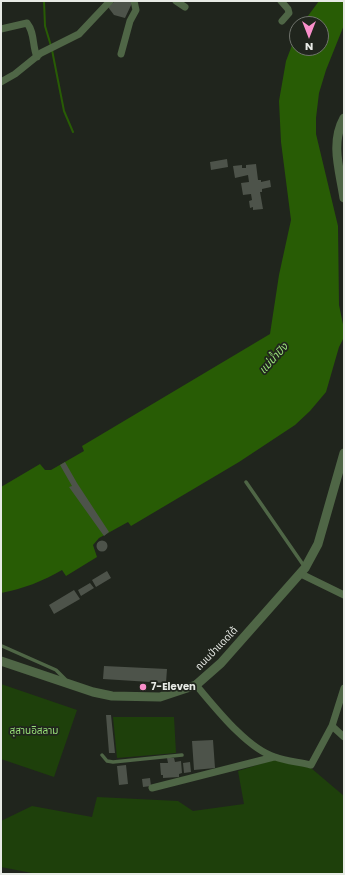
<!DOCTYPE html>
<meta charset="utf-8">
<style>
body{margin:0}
#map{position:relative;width:345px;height:875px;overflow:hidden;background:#20251d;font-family:Poppins,sans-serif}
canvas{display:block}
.frame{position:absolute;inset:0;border:2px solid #e7eae5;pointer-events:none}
.north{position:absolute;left:289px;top:16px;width:40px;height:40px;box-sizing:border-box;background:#20251d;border:1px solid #70746d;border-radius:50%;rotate:180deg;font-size:11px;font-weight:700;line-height:16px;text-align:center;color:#e7eae5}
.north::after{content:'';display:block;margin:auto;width:14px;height:18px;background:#f98fca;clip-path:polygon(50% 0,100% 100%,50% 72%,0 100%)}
</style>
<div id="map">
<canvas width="345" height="875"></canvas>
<div class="frame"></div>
<div class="north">N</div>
</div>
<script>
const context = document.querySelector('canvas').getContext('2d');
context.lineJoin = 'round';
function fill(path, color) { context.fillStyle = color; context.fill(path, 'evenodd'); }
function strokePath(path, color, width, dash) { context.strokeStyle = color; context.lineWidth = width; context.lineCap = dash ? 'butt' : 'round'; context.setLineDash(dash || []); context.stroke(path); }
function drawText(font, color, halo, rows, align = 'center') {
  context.font = font + ' Poppins,"Noto Sans Thai",sans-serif'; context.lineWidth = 3.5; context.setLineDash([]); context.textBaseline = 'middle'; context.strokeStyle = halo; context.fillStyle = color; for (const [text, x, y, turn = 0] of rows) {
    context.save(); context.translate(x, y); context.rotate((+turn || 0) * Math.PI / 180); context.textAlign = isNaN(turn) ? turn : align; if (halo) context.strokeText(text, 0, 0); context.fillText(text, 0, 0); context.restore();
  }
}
fill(new Path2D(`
 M 1,684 L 77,710 L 54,777 L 1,759 Z
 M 113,717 L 174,717 L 176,753 L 117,758 Z
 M 273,760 L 311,768 L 344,796 L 344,874 L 37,874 L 1,867 L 1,821 L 32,806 L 92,817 L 97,797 L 178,801 L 193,811 L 244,804 L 238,771 Z`), '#1e400b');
fill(new Path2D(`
 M 319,1 L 344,1 L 344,25 L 326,70 L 319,93 L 316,118 L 316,134 L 338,226 L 339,305 L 344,329 L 344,337 L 339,347 L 326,392 L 310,411 L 295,425 L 239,462 L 131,526 L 128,522 L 99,538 L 93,545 L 97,557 L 66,576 L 62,570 C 43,581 23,589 1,593 L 1,487 L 40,464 L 45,470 L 51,470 L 84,451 L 82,446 L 270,334 L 279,275 L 291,220 L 281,142 L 279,101 L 286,61 L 297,32 L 297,48 L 321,48 L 321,24 L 302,24 Z`), '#285c05');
strokePath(new Path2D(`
 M 44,1 L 45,26 L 51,46
 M 52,50 L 64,111 L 73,132`), '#285c05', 2);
fill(new Path2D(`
 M 115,1 L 133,1 L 125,18 L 114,15 L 108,7 Z
 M 227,159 L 228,167 L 211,170 L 210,162 Z
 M 256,164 L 258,180 L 261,180 L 261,182 L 270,180 L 271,187 L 262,189 L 262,192 L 260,192 L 263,209 L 253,210 L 253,207 L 250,208 L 249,201 L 252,200 L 251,194 L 243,195 L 241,183 L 249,182 L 248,175 L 235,178 L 233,166 L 242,165 L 242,168 L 246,168 L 246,165 Z
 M 65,462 L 77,483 L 109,532 L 104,536 L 69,487 L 72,486 L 60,465 Z
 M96.5 546a5.5 5.5 0 1 1 11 0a5.5 5.5 0 1 1-11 0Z
 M 107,571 L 111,578 L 96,587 L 92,580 Z
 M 90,583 L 94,588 L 81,596 L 78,590 Z
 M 74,590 L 80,599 L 54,614 L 49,605 Z
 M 104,666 L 167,669 L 166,683 L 103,679 Z
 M 106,715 L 111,715 L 115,753 L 109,753 Z
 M 213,740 L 215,768 L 194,770 L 192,741 Z
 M 167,758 L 174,758 L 175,762 L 181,761 L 182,773 L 179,774 L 179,777 L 163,778 L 163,775 L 161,775 L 160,763 L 168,763 Z
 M 190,762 L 191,772 L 184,773 L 183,763 Z
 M 126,765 L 128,784 L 119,785 L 117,766 Z
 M 150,778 L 151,786 L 143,787 L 142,779 Z`), '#4d534a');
strokePath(new Path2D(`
 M 246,482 L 304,566
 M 2,646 L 56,670 L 65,679
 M 102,755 L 107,761 L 113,762 L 182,755`), '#4f6646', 3.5);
strokePath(new Path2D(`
 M 176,1 L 185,7
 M 281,1 L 288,9 L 289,13 L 282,21
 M 1,29 L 27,23 C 35,33 32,45 37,57
 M 121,54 L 130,21 L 136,10 L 134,1
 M 1,82 L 15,74 L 41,53 L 79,34 L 110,1
 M 301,574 L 344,595
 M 196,685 C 214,706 247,749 275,757 C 286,761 299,762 311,765 L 332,726 L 344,688
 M 332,726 L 344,737
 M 152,788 L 274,757`), '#4f6646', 7);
strokePath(new Path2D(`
 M 344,118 C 330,143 340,171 344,198
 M 1,661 L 93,692 L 112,696 L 160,697 L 196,685 L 221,663 L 305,568 L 318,544 L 344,453`), '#4f6646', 9);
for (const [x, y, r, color] of [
 [143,687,4,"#f98fca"]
]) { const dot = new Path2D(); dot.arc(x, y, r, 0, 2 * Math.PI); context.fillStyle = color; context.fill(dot); strokePath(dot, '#20251d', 1.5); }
drawText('10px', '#e7eae5', '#20251d', [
 ["ถนนป่าแดดใต้",217,649,-46]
]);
drawText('bold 10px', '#e7eae5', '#20251d', [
 ["7-Eleven",151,687]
], 'left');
drawText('10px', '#97df78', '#20251d', [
 ["สุสานอิสลาม",34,731]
]);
drawText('italic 11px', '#99e179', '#20251d', [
 ["แม่น้ำปิง",274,359,-48]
]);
</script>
